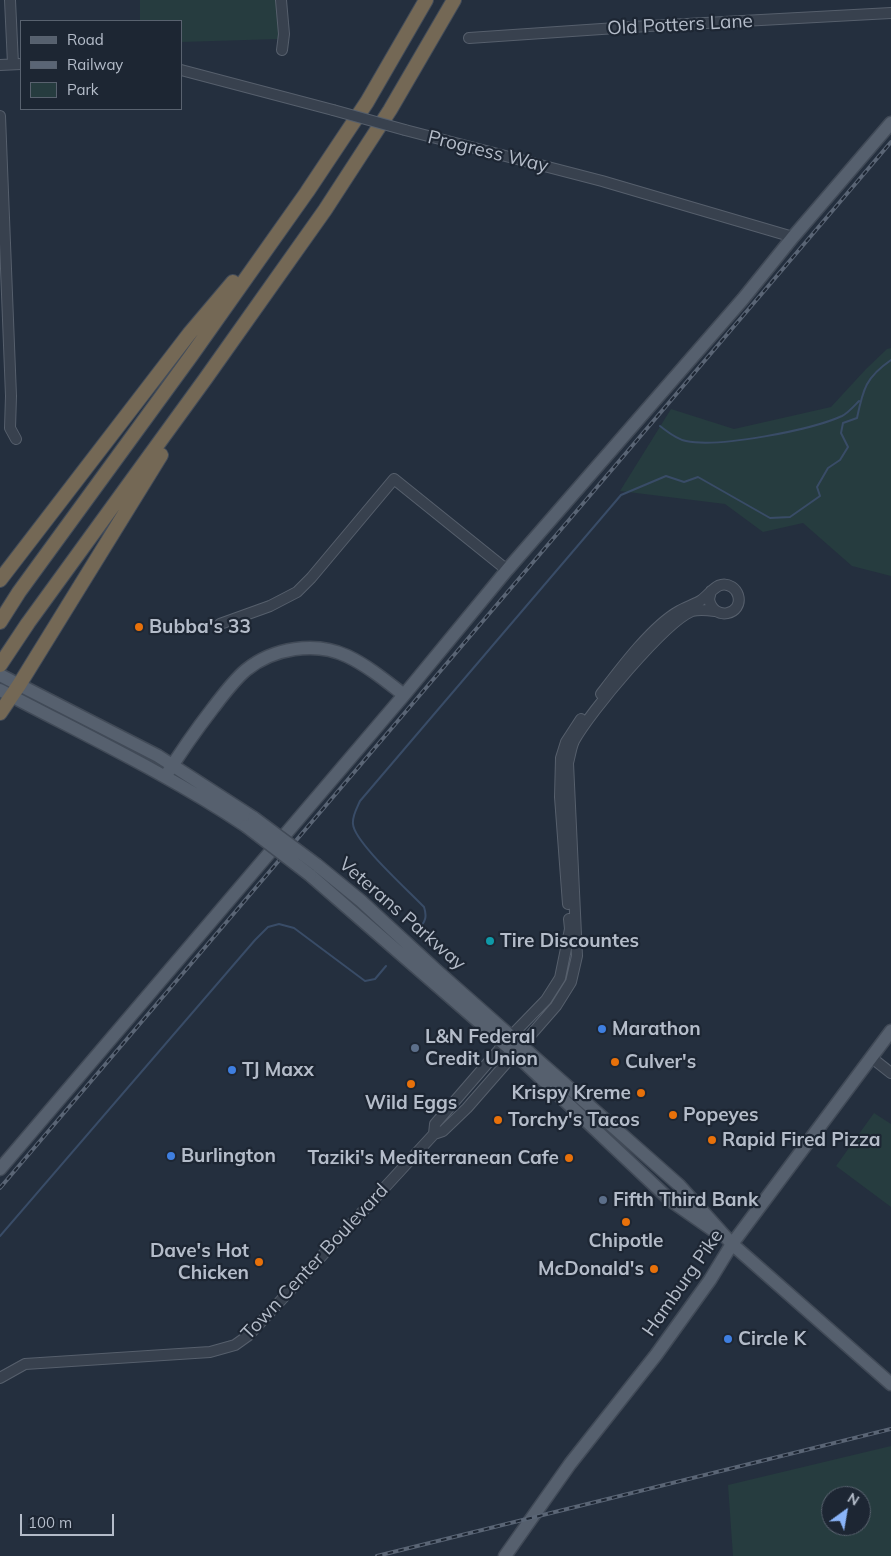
<!DOCTYPE html>
<style>
body{margin:0}
#map{position:relative;width:891px;height:1556px;overflow:hidden;background:#242f3e;font-family:Mulish,sans-serif}
canvas{display:block}
.legend{position:absolute;left:20px;top:20px;width:162px;height:90px;box-sizing:border-box;background:#1d2633;border:1px solid #59626f;margin:0;padding:6px 9px;list-style:none;font-size:15px;color:#b4bcc9}
.legend li{display:flex;align-items:center;gap:10px;height:25px}
.legend b{width:25px;border:1px solid #59626f}
.north{position:absolute;left:821px;top:1486px;width:50px;height:50px;box-sizing:border-box;background:#1d2633;border:1px solid #59626f;border-radius:50%;rotate:32deg;font-size:14px;font-weight:700;line-height:20px;text-align:center;color:#b4bcc9}
.north::after{content:'';display:block;margin:auto;width:18px;height:22px;background:#8ab4f8;clip-path:polygon(50% 0,100% 100%,50% 72%,0 100%)}
.scale{position:absolute;left:20px;top:1514px;width:94px;height:22px;box-sizing:border-box;border:2px solid #b4bcc9;border-top:0;padding-left:6px;font-size:15px;line-height:18px;white-space:nowrap;color:#b4bcc9;-webkit-text-stroke:4px #1d2633;paint-order:stroke}
</style>
<div id="map">
<canvas width="891" height="1556"></canvas>
<ul class="legend">
<li><b style="height:6px;background:#56606e"></b>Road</li>
<li><b style="height:6px;background:#5a6575"></b>Railway</li>
<li><b style="height:14px;background:#263c3f"></b>Park</li>
</ul>
<div class="north">N</div>
<div class="scale">100 m</div>
</div>
<script>
const context = document.querySelector('canvas').getContext('2d');
context.lineJoin = 'round';
function fill(path, color) { context.fillStyle = color; context.fill(path, 'evenodd'); }
function strokePath(path, color, width, dash) { context.strokeStyle = color; context.lineWidth = width; context.lineCap = dash ? 'butt' : 'round'; context.setLineDash(dash || []); context.stroke(path); }
function drawText(font, color, halo, rows, align = 'center') {
  context.font = font + ' Mulish,sans-serif'; context.lineWidth = 4.5; context.setLineDash([]); context.textBaseline = 'middle'; context.strokeStyle = halo; context.fillStyle = color; for (const [text, x, y, turn = 0] of rows) {
    context.save(); context.translate(x, y); context.rotate((+turn || 0) * Math.PI / 180); context.textAlign = isNaN(turn) ? turn : align; if (halo) context.strokeText(text, 0, 0); context.fillText(text, 0, 0); context.restore();
  }
}
fill(new Path2D(`
 M 140,0 L 277,0 L 279,39 L 181,42 L 181,21 L 140,21 Z
 M 891,348 L 891,576 L 852,566 L 803,523 L 763,532 L 725,504 L 620,491 L 671,409 L 734,429 L 831,407 L 866,369 L 887,349 Z
 M 874,1113 L 891,1124 L 891,1207 L 836,1166 Z
 M 891,1446 L 891,1556 L 733,1556 L 728,1485 ZM 831,1496 L 861,1496 L 861,1526 L 831,1526 Z`), '#263c3f');
strokePath(new Path2D(`
 M 660,426 C 668,432 676,439 686,441 C 719,448 811,430 842,416 C 848,413 854,406 859,401
 M 418,929 C 426,922 427,916 424,907 C 410,892 354,842 353,824 C 352,816 357,808 360,801 L 621,495 L 666,476 L 684,482 L 698,477 L 770,518 L 790,517 L 820,496 L 817,487 L 828,468 L 840,460 L 848,447 L 841,433 L 843,423 L 857,418 C 863,389 866,377 891,360
 M 0,1236 L 255,940 L 268,927 L 279,924 L 294,928 L 365,981 L 375,979 L 386,966`), '#394c67', 2);
const minor = new Path2D(`
 M 10,0 L 13,64
 M 281,0 L 284,34 L 282,50
 M 469,38 L 631,27 L 891,13
 M 0,65 L 21,64
 M 181,70 L 333,110
 M 0,116 L 11,396 L 10,428 L 16,439
 M 405,130 L 602,181 L 793,237
 M 220,624 L 270,606 L 297,592 L 311,578 L 394,479 L 507,570
 M 601,694 C 620,669 652,626 679,611 C 686,607 693,605 700,601 C 710,595 718,578 732,587 C 735,589 737,592 738,595 C 744,615 713,622 709,599 L 711,591
 M 568,904 L 560,797 L 561,758 L 566,742 L 581,719
 M 872,1058 L 891,1073
 M 434,1134 L 435,1124 L 511,1036 L 546,1000 L 560,978 L 570,929 L 569,919
 M 0,1378 L 25,1364 L 210,1352 L 235,1345 L 249,1335 L 434,1134 L 443,1131 L 467,1108 L 556,1006 L 571,982 L 577,956 L 568,763 C 570,756 571,747 574,741 C 589,713 665,622 692,611 C 699,609 708,610 715,611`);
const major = new Path2D(`
 M 0,675 L 158,756 L 254,818
 M 0,690 C 83,734 168,774 246,826
 M 165,777 C 180,753 196,730 213,708 C 223,695 234,680 246,670 C 273,648 315,641 347,656 C 368,666 386,681 404,695
 M 317,865 L 361,901 L 437,971 L 679,1185 L 732,1244 L 891,1384
 M 310,875 L 510,1049 L 670,1200 L 713,1230
 M 0,1169 L 404,695 L 507,570 L 743,299 L 793,237 L 891,123
 M 505,1556 L 570,1464 L 656,1355 L 710,1280 L 732,1244 L 891,1031`);
const highway = new Path2D(`
 M 0,580 L 189,334 L 233,282
 M 0,622 L 19,592 L 191,356 L 307,192 L 367,102 L 426,0
 M 0,665 L 28,623 L 206,378 L 325,210 L 390,110 L 454,0
 M 0,713 L 19,685 L 161,455`);
strokePath(minor, '#565f6c', 12);
strokePath(major, '#414a57', 15);
strokePath(highway, '#434c59', 16);
strokePath(minor, '#38414e', 10);
strokePath(major, '#56606e', 12);
strokePath(highway, '#746855', 14);
const rail = new Path2D(`
 M 0,1188 L 891,142
 M 377,1556 L 891,1429`);
strokePath(rail, '#5a6575', 4);
strokePath(rail, '#1d2633', 2, [5.5]);
const minorBridge = new Path2D(`
 M 333,110 L 405,130`);
const majorBridge = new Path2D(`
 M 254,818 L 317,865
 M 246,826 L 310,875`);
strokePath(minorBridge, '#565f6c', 12, []);
strokePath(majorBridge, '#414a57', 15, []);
strokePath(minorBridge, '#38414e', 10);
strokePath(majorBridge, '#56606e', 12);
for (const [x, y, r, color] of [
 [139,627,5,"#e8710a"],
 [490,941,5,"#0f9aa8"],
 [602,1029,5,"#3f7fe0"],
 [415,1048,5,"#5c6f8a"],
 [615,1062,5,"#e8710a"],
 [232,1070,5,"#3f7fe0"],
 [411,1084,5,"#e8710a"],
 [641,1093,5,"#e8710a"],
 [673,1115,5,"#e8710a"],
 [498,1120,5,"#e8710a"],
 [712,1140,5,"#e8710a"],
 [171,1156,5,"#3f7fe0"],
 [569,1158,5,"#e8710a"],
 [603,1200,5,"#5c6f8a"],
 [626,1222,5,"#e8710a"],
 [259,1262,5,"#e8710a"],
 [654,1269,5,"#e8710a"],
 [728,1339,5,"#3f7fe0"]
]) { const dot = new Path2D(); dot.arc(x, y, r, 0, 2 * Math.PI); context.fillStyle = color; context.fill(dot); strokePath(dot, '#1d2633', 2); }
drawText('19px', '#b4bcc9', '#1d2633', [
 ["Old Potters Lane",680,25,-3],
 ["Progress Way",488,152,14],
 ["Veterans Parkway",402,914,41],
 ["Town Center Boulevard",315,1262,-47],
 ["Hamburg Pike",683,1283,-55]
]);
drawText('bold 19px', '#b4bcc9', '#1d2633', [
 ["Bubba's 33",149,627],
 ["Tire Discountes",500,941],
 ["Marathon",612,1029],
 ["L&N Federal",425,1037],
 ["Credit Union",425,1059],
 ["Culver's",625,1062],
 ["TJ Maxx",242,1070],
 ["Krispy Kreme",631,1093,"right"],
 ["Wild Eggs",411,1103,"center"],
 ["Popeyes",683,1115],
 ["Torchy's Tacos",508,1120],
 ["Rapid Fired Pizza",722,1140],
 ["Burlington",181,1156],
 ["Taziki's Mediterranean Cafe",559,1158,"right"],
 ["Fifth Third Bank",613,1200],
 ["Chipotle",626,1241,"center"],
 ["Dave's Hot",249,1251,"right"],
 ["Chicken",249,1273,"right"],
 ["McDonald's",644,1269,"right"],
 ["Circle K",738,1339]
], 'left');
</script>
